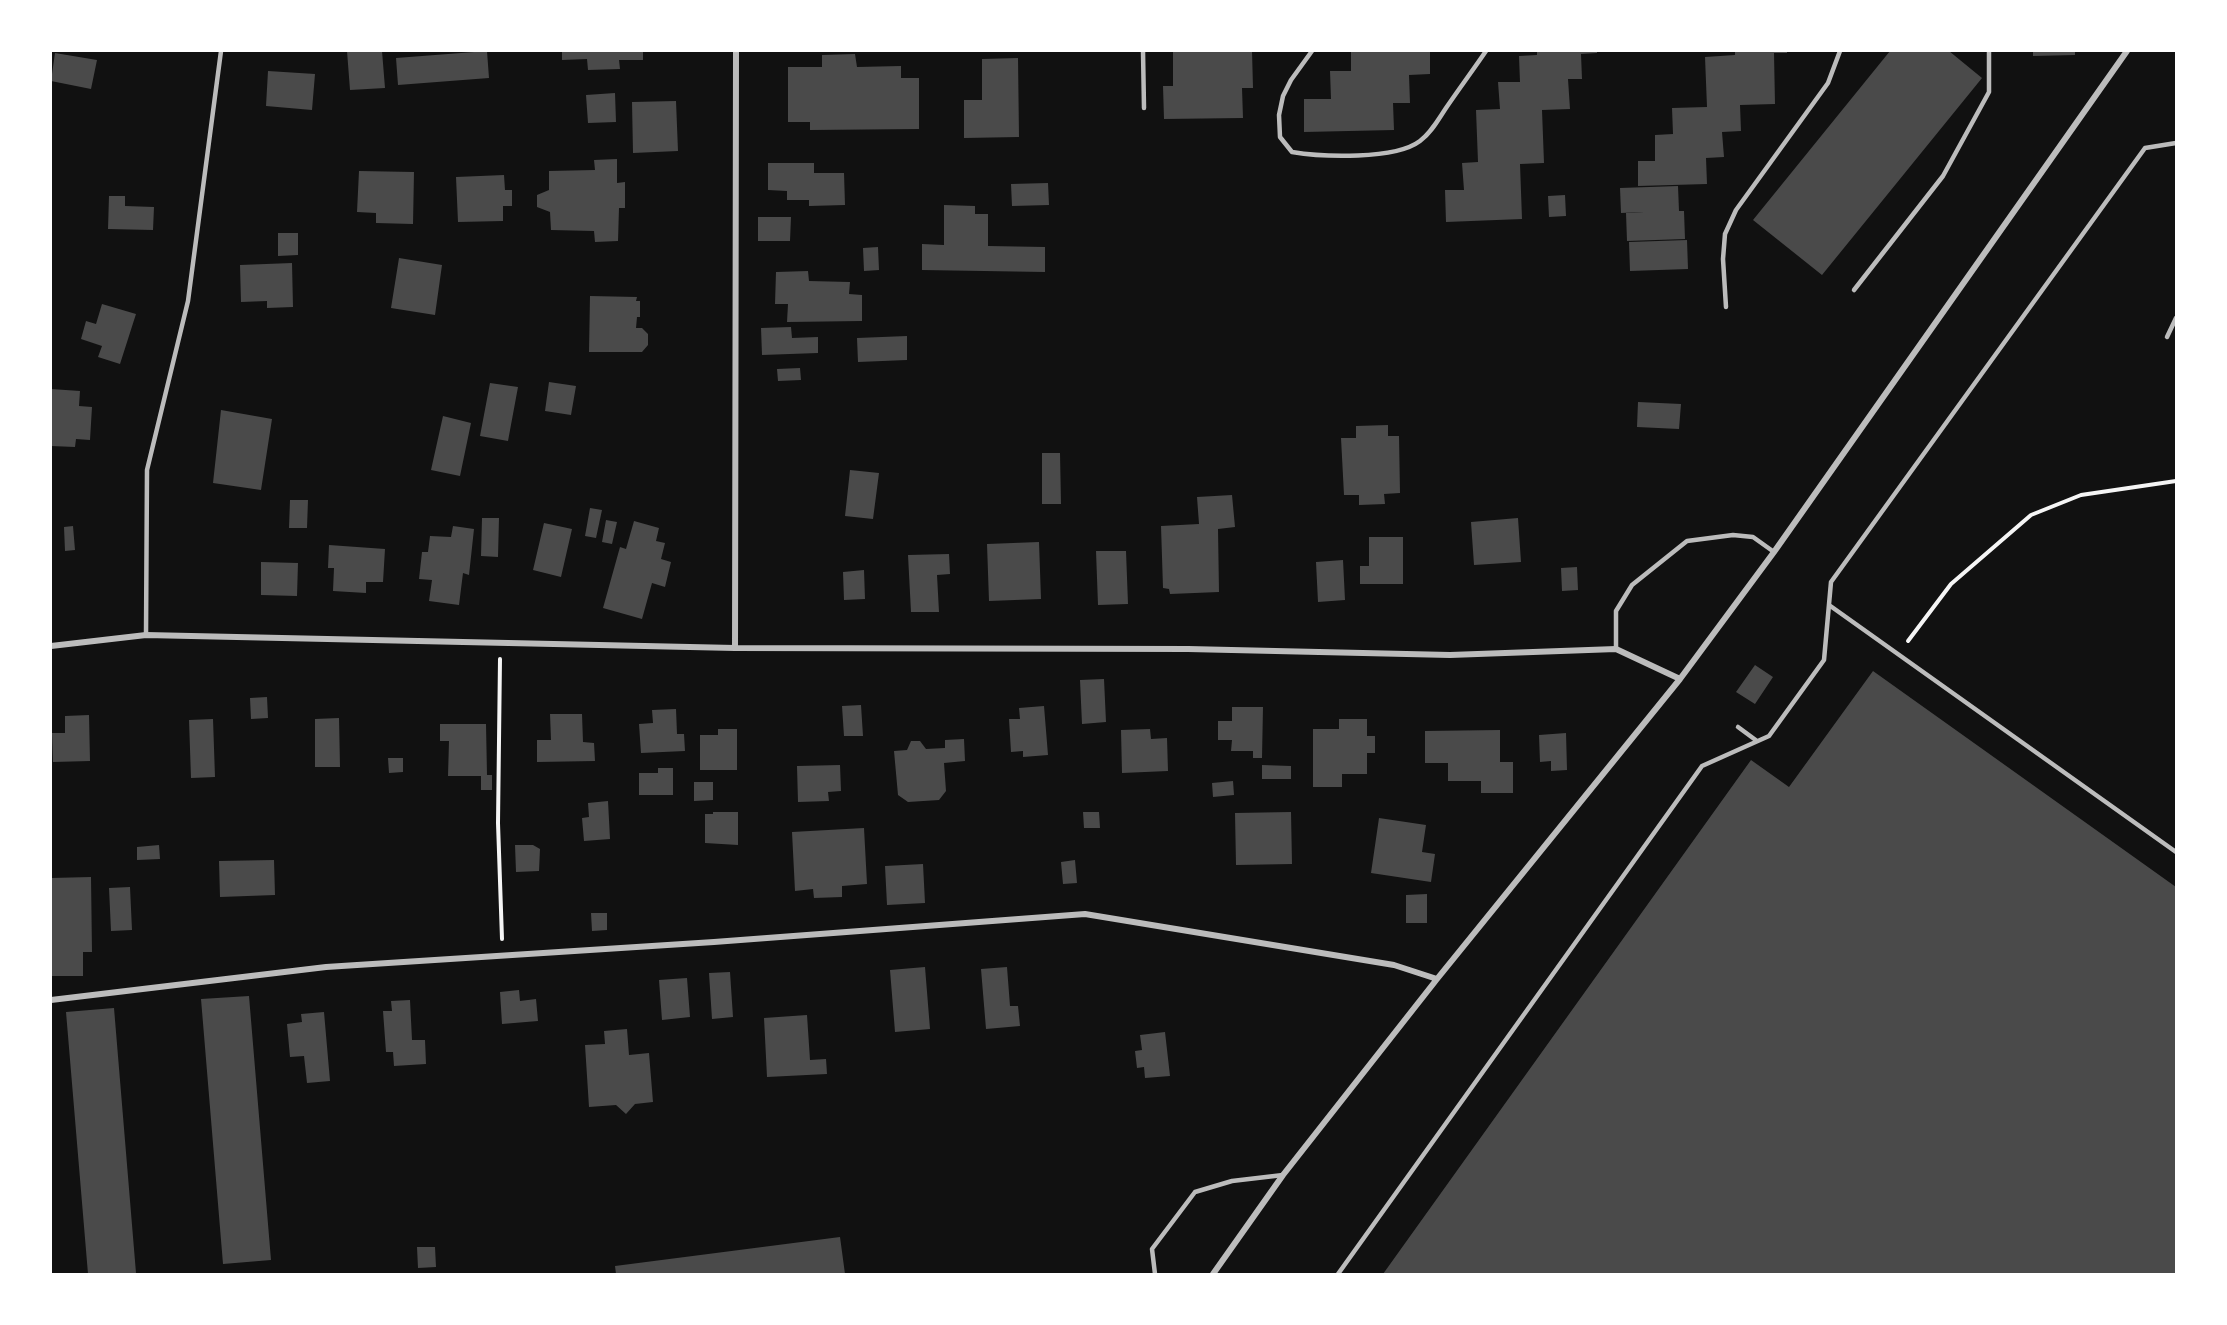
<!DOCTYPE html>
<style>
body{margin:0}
#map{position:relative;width:2227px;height:1325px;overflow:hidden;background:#111;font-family:Overpass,sans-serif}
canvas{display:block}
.frame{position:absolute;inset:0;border:52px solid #fff;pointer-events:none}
</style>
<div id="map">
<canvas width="2227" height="1325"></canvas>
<div class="frame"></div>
</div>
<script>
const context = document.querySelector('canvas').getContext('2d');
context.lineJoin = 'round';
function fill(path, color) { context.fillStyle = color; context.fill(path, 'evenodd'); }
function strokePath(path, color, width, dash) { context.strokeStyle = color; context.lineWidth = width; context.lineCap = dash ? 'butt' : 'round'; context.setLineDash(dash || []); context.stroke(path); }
fill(new Path2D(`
 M 347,51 L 382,51 L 385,88 L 350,90 Z
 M 487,51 L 489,78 L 398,85 L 396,58 Z
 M 562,51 L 643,51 L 643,60 L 619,60 L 620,69 L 588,70 L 587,59 L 562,60 Z
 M 1173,51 L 1252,51 L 1253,88 L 1242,88 L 1243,118 L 1164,119 L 1163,86 L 1173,86 Z
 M 1351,51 L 1430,51 L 1430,74 L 1409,75 L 1410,103 L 1393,103 L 1394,130 L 1304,132 L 1304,99 L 1331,99 L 1330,71 L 1351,71 Z
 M 1537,51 L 1597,51 L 1597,53 L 1581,54 L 1582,79 L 1568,79 L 1570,109 L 1542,110 L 1544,163 L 1520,164 L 1522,219 L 1446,222 L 1445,190 L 1464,190 L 1462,163 L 1478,162 L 1476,110 L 1500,109 L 1498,82 L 1520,82 L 1519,56 L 1537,55 Z
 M 1735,51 L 1787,51 L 1787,53 L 1774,53 L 1775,104 L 1740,105 L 1741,131 L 1722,132 L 1724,157 L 1706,158 L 1707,184 L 1638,186 L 1638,161 L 1655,161 L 1655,135 L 1673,134 L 1672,108 L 1707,107 L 1705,57 L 1735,55 Z
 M 1890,51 L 1949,51 L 1982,78 L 1822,275 L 1753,220 Z
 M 2033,51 L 2075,51 L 2075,55 L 2033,56 Z
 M 55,53 L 97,60 L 91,89 L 51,81 Z
 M 855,54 L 857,67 L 901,66 L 901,78 L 919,78 L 919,129 L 810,130 L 810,122 L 788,122 L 788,67 L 822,67 L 822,55 Z
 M 1018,58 L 1019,137 L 964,138 L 964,100 L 982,100 L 982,59 Z
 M 268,71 L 315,74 L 312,110 L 266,106 Z
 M 615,93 L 616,122 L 588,123 L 586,95 Z
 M 676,101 L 678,151 L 633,153 L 632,102 Z
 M 617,159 L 617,183 L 625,182 L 625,208 L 619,208 L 618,241 L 595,242 L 594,231 L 551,230 L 550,212 L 537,207 L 537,195 L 549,190 L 549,171 L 595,170 L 594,160 Z
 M 768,163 L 814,163 L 814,173 L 844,173 L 845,205 L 809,206 L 809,200 L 787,200 L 787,191 L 768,190 Z
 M 359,171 L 414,172 L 413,224 L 376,223 L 376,213 L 357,212 Z
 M 504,175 L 505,190 L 512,190 L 512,206 L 503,206 L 503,221 L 458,222 L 456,177 Z
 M 1048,183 L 1049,205 L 1012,206 L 1011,184 Z
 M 1678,186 L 1679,211 L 1684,211 L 1685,239 L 1627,241 L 1626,213 L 1644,212 L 1621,213 L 1620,188 Z
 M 1565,195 L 1566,216 L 1549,217 L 1548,196 Z
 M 109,196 L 125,196 L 125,206 L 154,207 L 153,230 L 108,229 Z
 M 944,205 L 975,206 L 975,214 L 988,214 L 988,246 L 1045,247 L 1045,272 L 922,270 L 922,244 L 944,245 Z
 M 758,217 L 791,217 L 790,241 L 758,241 Z
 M 278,233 L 298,233 L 298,255 L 278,256 Z
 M 1687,240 L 1688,269 L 1630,271 L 1629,242 Z
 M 878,247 L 879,270 L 864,271 L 863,248 Z
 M 399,258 L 442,265 L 435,315 L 391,308 Z
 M 292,263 L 293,307 L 267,308 L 267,301 L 241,302 L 240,265 Z
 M 808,271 L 809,281 L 850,282 L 849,294 L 862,295 L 862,321 L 787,322 L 788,304 L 775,304 L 776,272 Z
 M 590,296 L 637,297 L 636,301 L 640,301 L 640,317 L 637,317 L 636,328 L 642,328 L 648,334 L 648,345 L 642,352 L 589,352 Z
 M 102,304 L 136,314 L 120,364 L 98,357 L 102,346 L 81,339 L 86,321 L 96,324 Z
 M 791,327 L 792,338 L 818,337 L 818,353 L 762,355 L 761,328 Z
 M 907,336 L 907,360 L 858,362 L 857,338 Z
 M 800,368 L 801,380 L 778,381 L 777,369 Z
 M 549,382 L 576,386 L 571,415 L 545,411 Z
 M 490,383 L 518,387 L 508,441 L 480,436 Z
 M 51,389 L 80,391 L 79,406 L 92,407 L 90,440 L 76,439 L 75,447 L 51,446 Z
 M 1638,402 L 1681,404 L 1679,429 L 1637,427 Z
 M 221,410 L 272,419 L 261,490 L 213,483 Z
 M 443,416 L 471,423 L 460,476 L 431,470 Z
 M 1388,425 L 1388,436 L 1399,436 L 1400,493 L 1384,494 L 1385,504 L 1359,505 L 1359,495 L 1344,495 L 1341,438 L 1356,438 L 1356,426 Z
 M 1042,453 L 1060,453 L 1061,504 L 1042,504 Z
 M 850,470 L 879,473 L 873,519 L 845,516 Z
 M 1232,495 L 1235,527 L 1218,529 L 1219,592 L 1170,594 L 1169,589 L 1163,588 L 1161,526 L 1199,524 L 1197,497 Z
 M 290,500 L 308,500 L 307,528 L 289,528 Z
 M 590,508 L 602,510 L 596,538 L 585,536 Z
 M 482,518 L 499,518 L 498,557 L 481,556 Z
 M 1518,518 L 1521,562 L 1474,565 L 1471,522 Z
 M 606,520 L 617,522 L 612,544 L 602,542 Z
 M 634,521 L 659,528 L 656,541 L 665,543 L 661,559 L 671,562 L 665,587 L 652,583 L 642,619 L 603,608 L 620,547 L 626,549 Z
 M 544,523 L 572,529 L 561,577 L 533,570 Z
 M 73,526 L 75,550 L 65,551 L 64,527 Z
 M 453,526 L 474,529 L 469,575 L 463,573 L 459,605 L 429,601 L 432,580 L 419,579 L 422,552 L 428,552 L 430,536 L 451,537 Z
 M 1369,537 L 1403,537 L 1403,584 L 1360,584 L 1360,566 L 1369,566 Z
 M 1039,542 L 1041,599 L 989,601 L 987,544 Z
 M 329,545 L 385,549 L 383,582 L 366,582 L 366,593 L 333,591 L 334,568 L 328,568 Z
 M 1096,551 L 1126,551 L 1128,604 L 1098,605 Z
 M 949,554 L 950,574 L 937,575 L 939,612 L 911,612 L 908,555 Z
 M 1343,560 L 1345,600 L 1318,602 L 1316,562 Z
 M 261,562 L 298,563 L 297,596 L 261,595 Z
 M 1577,567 L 1578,590 L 1562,591 L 1561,568 Z
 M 864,570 L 865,599 L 844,600 L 843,572 Z
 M 1755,665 L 1773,677 L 1755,704 L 1736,692 Z
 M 1873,671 L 2176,887 L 2176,1274 L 1383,1274 L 1751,760 L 1789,787 Z
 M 1104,679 L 1106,722 L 1082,724 L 1080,680 Z
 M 267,697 L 268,718 L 251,719 L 250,698 Z
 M 861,705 L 863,736 L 844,736 L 842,706 Z
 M 1044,706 L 1048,755 L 1023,757 L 1023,751 L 1011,752 L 1009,719 L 1020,719 L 1019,708 Z
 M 1232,707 L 1263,707 L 1262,758 L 1253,758 L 1253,751 L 1231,751 L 1232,740 L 1218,740 L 1218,721 L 1232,721 Z
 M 676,709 L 677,734 L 684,734 L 685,751 L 641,753 L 639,724 L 653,723 L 652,710 Z
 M 550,714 L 582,714 L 583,742 L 594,743 L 595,761 L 537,762 L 537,740 L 551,740 Z
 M 89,715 L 90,761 L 53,762 L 52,733 L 65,733 L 65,716 Z
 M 339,718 L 340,767 L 315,767 L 315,719 Z
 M 213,719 L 215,777 L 191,778 L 189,720 Z
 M 1339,719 L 1367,719 L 1367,736 L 1375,736 L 1375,753 L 1367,753 L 1367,774 L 1342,774 L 1342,787 L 1313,787 L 1313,729 L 1339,729 Z
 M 440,724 L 486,724 L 487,775 L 492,775 L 492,790 L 481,790 L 481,776 L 448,776 L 449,741 L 440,741 Z
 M 718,729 L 737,729 L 737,770 L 700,770 L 700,735 L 718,735 Z
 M 1150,729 L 1151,739 L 1167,738 L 1168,771 L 1122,773 L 1121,730 Z
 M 1500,730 L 1500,762 L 1513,762 L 1513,793 L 1481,793 L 1481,781 L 1448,781 L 1448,763 L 1425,763 L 1425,731 Z
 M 1566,733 L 1567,770 L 1551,771 L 1551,761 L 1540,762 L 1539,735 Z
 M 964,739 L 965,761 L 944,763 L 946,791 L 939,800 L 908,802 L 898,795 L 894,751 L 907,750 L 911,741 L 920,741 L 926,749 L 945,748 L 945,740 Z
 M 388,758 L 403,758 L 403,772 L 389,773 Z
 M 840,765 L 841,791 L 828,792 L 829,801 L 798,802 L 797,766 Z
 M 1262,765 L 1291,766 L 1291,779 L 1262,779 Z
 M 658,768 L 673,768 L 673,795 L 639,795 L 639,773 L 658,773 Z
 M 1233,781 L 1234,795 L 1213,797 L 1212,783 Z
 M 694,782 L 713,782 L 713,800 L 694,801 Z
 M 608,801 L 610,839 L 584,841 L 582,818 L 589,817 L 588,803 Z
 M 713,812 L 738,812 L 738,845 L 705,843 L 705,814 L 713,814 Z
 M 1083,812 L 1099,812 L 1100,828 L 1084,828 Z
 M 1291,812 L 1292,864 L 1236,865 L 1235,813 Z
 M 1379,818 L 1426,825 L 1422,852 L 1435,854 L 1431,882 L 1371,873 Z
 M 864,828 L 867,884 L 842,886 L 842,897 L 814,898 L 813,889 L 795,891 L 792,832 Z
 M 159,845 L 160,859 L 137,860 L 137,847 Z
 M 515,845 L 533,845 L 540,849 L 539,871 L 516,872 Z
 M 274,860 L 275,895 L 220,897 L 219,861 Z
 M 1075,860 L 1077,883 L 1063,884 L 1061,862 Z
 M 923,864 L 925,903 L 887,905 L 885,866 Z
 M 91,877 L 92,952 L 83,952 L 83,976 L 51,976 L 51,878 Z
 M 130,887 L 132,930 L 111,931 L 109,888 Z
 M 1427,894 L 1427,923 L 1406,923 L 1406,895 Z
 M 591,913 L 607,913 L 607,930 L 592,931 Z
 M 925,967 L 930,1029 L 895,1032 L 890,970 Z
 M 1007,967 L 1010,1006 L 1018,1006 L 1020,1026 L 986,1029 L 981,969 Z
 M 730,972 L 733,1017 L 712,1019 L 709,973 Z
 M 687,978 L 690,1017 L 662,1020 L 659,980 Z
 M 519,990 L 520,1001 L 536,999 L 538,1021 L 502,1024 L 500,992 Z
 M 249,996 L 271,1260 L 223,1264 L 201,999 Z
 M 410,1000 L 412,1040 L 425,1040 L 426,1064 L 394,1066 L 393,1052 L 386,1052 L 383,1011 L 392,1011 L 391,1001 Z
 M 114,1008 L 136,1273 L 88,1274 L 66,1012 Z
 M 324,1012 L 330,1081 L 307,1083 L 304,1056 L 290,1057 L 287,1024 L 302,1022 L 301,1014 Z
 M 807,1015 L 810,1060 L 826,1059 L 827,1074 L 767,1077 L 764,1018 Z
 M 627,1029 L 629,1055 L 649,1053 L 653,1102 L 635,1104 L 626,1114 L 616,1105 L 589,1107 L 585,1045 L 605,1044 L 604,1031 Z
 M 1165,1032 L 1170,1076 L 1145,1078 L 1144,1067 L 1137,1068 L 1135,1051 L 1142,1050 L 1140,1035 Z
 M 840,1237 L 845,1274 L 616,1274 L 615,1266 Z
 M 417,1247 L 435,1247 L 436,1267 L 418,1268 Z`), '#4a4a4a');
strokePath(new Path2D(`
 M 1908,641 L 1951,584 L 2031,515 L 2081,495 L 2176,481
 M 500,659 L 498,823 L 502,939`), '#f5f5f5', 4);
strokePath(new Path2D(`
 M 1143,51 L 1144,108
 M 1312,51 L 1291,80 L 1283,96 L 1279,115 L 1280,137 L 1292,152 C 1322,157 1395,160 1420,141 C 1431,133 1438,120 1446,108 C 1459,89 1473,70 1486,51
 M 1854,290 L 1943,176 L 1989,92 L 1989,51
 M 1726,307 L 1723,259 L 1725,234 L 1736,210 L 1828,83 L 1840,51
 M 2167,337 L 2176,318
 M 1829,605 L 2176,852
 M 146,635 L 147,470 L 188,301 L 221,51
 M 1616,649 L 1616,611 L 1632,585 L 1687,541 L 1733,535 L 1753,537 L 1774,552
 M 1738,727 L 1757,741
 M 1155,1274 L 1152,1249 L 1195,1192 L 1232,1181 L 1283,1175
 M 1338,1274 L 1702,766 L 1769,736 L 1824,660 L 1831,582 L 2145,148 L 2176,143`), '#bcbcbc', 4.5);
strokePath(new Path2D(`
 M 51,646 L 146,635 L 735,648 L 1188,649 L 1450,655 L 1616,649 L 1680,679
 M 735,648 L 736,51
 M 51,1000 L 326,967 L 714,942 L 1085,914 L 1394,965 L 1437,979
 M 1213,1274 L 1283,1175 L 1437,979 L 1680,679 L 1774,552 L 2127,51`), '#bcbcbc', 6);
</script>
